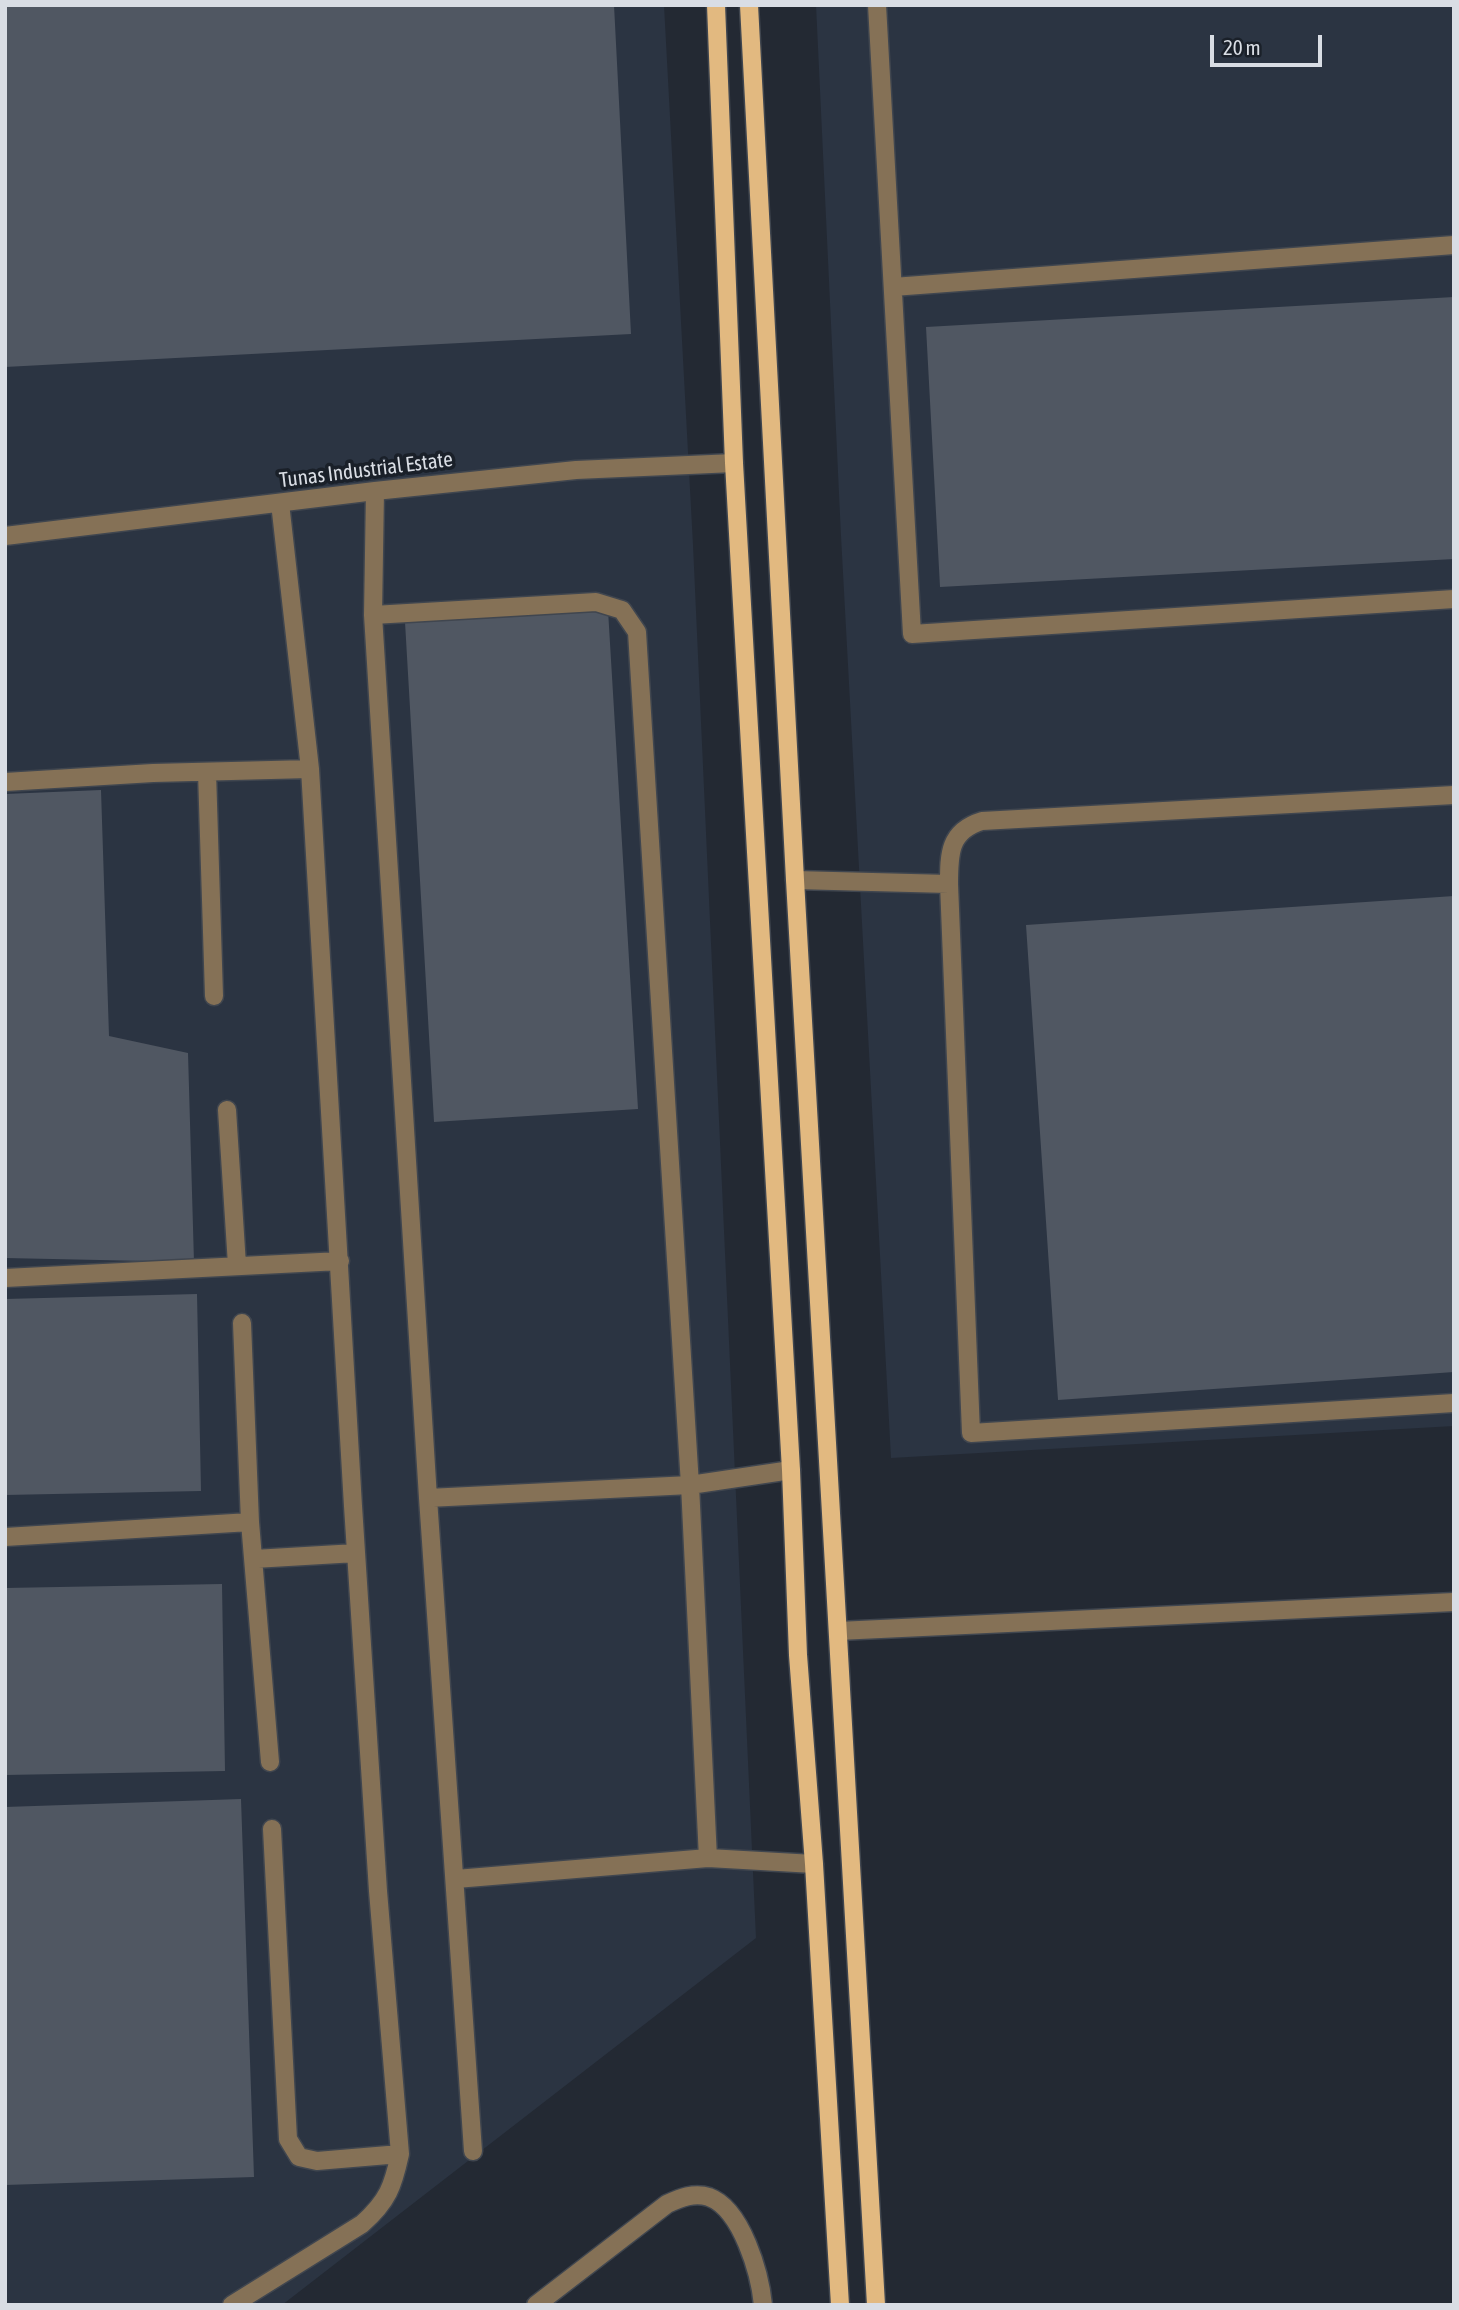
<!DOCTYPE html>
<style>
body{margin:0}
#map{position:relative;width:1459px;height:2310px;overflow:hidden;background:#232933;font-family:"Asap Condensed",sans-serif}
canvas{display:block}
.frame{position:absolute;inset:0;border:7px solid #d9dde4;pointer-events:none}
.scale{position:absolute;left:1210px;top:35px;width:112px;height:32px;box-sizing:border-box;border:4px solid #d9dde4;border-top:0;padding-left:9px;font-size:21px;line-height:24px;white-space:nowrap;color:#d9dde4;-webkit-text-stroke:5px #1a2029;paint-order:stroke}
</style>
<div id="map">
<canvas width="1459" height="2310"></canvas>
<div class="frame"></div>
<div class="scale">20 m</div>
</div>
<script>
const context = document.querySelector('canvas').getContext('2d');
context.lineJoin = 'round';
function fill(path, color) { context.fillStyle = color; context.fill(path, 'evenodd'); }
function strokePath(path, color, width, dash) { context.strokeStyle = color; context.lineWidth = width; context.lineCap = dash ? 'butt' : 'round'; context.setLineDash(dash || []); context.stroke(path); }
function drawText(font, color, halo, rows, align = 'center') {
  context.font = font + ' "Asap Condensed",sans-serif'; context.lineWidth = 7; context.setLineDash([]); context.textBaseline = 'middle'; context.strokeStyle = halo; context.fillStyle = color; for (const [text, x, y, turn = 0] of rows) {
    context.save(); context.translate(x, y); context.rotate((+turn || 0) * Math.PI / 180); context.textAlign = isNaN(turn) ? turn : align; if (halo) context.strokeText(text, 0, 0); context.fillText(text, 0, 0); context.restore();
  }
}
fill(new Path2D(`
 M 5,5 L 664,5 L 693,545 L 756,1938 L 282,2305 L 5,2305 Z
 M 816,5 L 1454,5 L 1454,1426 L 891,1458 L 841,536 Z`), '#2b3442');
fill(new Path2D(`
 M 5,5 L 614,5 L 631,334 L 5,367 Z
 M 1454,297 L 1454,559 L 940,587 L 926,327 Z
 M 608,610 L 638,1109 L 434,1122 L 405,622 Z
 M 101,790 L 109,1036 L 188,1053 L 194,1262 L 5,1258 L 5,794 Z
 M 1454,896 L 1454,1372 L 1058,1400 L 1026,925 Z
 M 197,1294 L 201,1491 L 5,1495 L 5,1299 Z
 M 222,1584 L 225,1771 L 5,1775 L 5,1588 Z
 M 241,1799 L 254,2177 L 5,2185 L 5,1807 Z`), '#505762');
const minor = new Path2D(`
 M 877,5 L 912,634 L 1454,599
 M 893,287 L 1454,245
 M 375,491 L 373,615 L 428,1498 L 473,2151
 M 5,536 L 375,491 L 576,470 L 734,463
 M 373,615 L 596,602 L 622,610 L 637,632 L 690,1485 L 708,1858
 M 207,772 L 214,996
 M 5,782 L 153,773 L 310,769
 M 1454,795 L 982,821 C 949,831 949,854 949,884 L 971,1433 L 1454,1403
 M 795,880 L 949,884
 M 227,1110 L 237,1265
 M 5,1278 L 340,1261
 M 428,1498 L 690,1485 L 791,1470
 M 250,1522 L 270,1762
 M 5,1537 L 250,1522 L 242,1323
 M 254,1559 L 356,1553
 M 838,1631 L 1454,1602
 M 272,1829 L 288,2139 L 299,2157 L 317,2161 L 400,2154
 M 456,1879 L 708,1858 L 814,1864
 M 232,2305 L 362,2224 C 388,2201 393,2186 400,2154 L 378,1891 L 353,1506 L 310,769 L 280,503
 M 536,2305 L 667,2204 C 680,2198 694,2192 709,2197 C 742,2209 760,2274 763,2305`);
const major = new Path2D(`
 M 716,5 L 734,463 L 791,1470 L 798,1655 L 814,1864 L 840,2305
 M 749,5 L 795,880 L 876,2305`);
strokePath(minor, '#40464f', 21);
strokePath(major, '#40464f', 21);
strokePath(minor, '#857156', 18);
strokePath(major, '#e2b980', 18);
drawText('21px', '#d9dde4', '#1a2029', [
 ["Tunas Industrial Estate",366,470,-7]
]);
</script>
